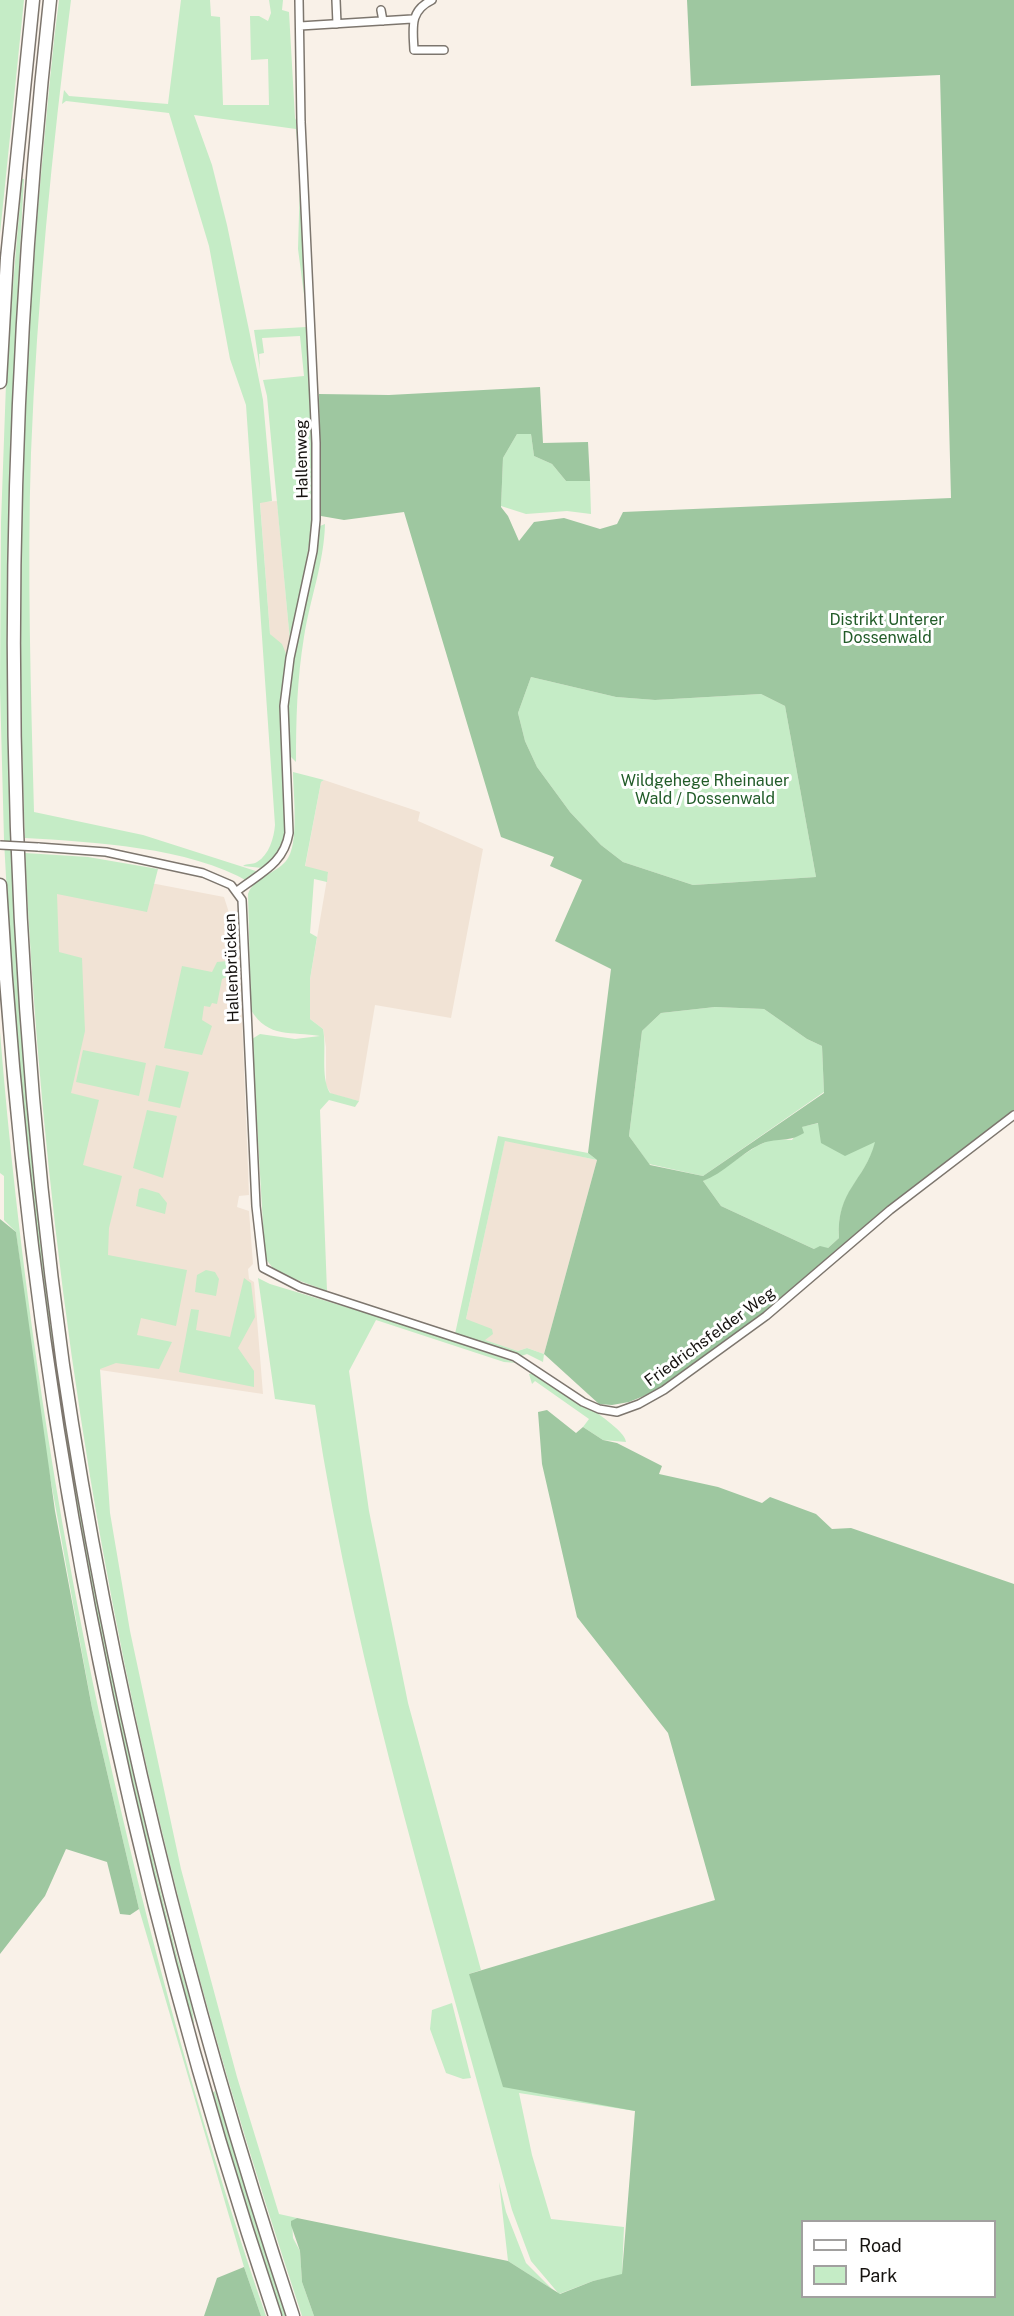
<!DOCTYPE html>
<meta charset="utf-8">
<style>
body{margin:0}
#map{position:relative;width:1014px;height:2316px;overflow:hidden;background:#f9f1e8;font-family:"Public Sans",sans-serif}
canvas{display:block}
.legend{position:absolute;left:801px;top:2220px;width:195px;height:78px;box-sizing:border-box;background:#fff;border:2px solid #a1a09f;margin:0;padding:8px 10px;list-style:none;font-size:18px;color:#15120f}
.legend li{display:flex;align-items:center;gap:12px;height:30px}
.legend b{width:30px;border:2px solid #a1a09f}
</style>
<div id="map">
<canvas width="1014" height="2316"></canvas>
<ul class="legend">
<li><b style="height:8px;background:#fff"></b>Road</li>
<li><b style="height:16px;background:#c5ecc6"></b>Park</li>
</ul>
</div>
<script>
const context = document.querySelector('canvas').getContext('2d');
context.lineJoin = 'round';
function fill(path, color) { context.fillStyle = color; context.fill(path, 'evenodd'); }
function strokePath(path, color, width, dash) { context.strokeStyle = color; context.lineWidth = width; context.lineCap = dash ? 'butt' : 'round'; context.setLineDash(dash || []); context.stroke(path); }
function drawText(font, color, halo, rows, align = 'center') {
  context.font = font + ' "Public Sans",sans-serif'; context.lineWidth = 6; context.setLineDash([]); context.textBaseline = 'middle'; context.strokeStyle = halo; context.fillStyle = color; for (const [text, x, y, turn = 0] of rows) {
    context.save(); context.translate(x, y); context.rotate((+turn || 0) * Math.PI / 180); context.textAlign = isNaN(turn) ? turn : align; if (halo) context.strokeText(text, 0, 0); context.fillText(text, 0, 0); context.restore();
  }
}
fill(new Path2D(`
 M 277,501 L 290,641 L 287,656 L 270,634 L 260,502 Z
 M 324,780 L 420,812 L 418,821 L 483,849 L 451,1018 L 375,1005 L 359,1101 L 331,1094 L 326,1085 L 326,1047 L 323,1029 L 310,1019 L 310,979 L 328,873 L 305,867 L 321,782 Z
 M 46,874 L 156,884 L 224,897 L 239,944 L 249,1195 L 239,1196 L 237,1207 L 249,1211 L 253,1264 L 248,1269 L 249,1279 L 254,1282 L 263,1394 L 100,1370 Z
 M 505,1140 L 597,1160 L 544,1354 L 527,1348 L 518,1351 L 463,1333 Z`), '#f1e3d5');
fill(new Path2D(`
 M 0,0 L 24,0 L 0,234 Z
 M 59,0 L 71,0 C 52,150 37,301 31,453 C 27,572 31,692 34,812 L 143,835 L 262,873 L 249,882 C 189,847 93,842 25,838 C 16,609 21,381 43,153 C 48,102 52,51 59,0 Z
 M 181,0 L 210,0 L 211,16 L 220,17 L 223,105 L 269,105 L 268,59 L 251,60 L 250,16 L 259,16 L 268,21 L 271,13 L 269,0 L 283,0 L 282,10 L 289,12 L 295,118 L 299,126 L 308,325 L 298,249 L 300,180 L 296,129 L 194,115 L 212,165 L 227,225 L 249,330 L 263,400 L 272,501 L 260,503 L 270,634 L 282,644 L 287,656 L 281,705 L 285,832 L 281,848 L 274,859 L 262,868 L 243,866 C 247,863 252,865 257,862 C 269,855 274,838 275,825 L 246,405 L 230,359 L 209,246 L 169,113 L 66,101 L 62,104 L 64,90 L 69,96 L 168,104 Z
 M 22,179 L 24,179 C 0,587 0,997 62,1402 C 84,1545 112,1685 145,1825 C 155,1868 165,1910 176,1952 C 182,1975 193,2003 194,2023 L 190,2023 L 145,1848 L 78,1529 L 37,1254 L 13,1006 L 4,840 L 0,687 L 1,522 L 7,356 Z
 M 306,327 C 309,393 317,462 311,528 C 307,566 298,603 290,641 L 267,396 L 263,380 L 304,376 L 300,336 L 262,338 L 264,353 L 259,354 L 260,370 L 254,330 Z
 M 517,434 L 531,434 L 534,456 L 552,464 L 566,481 L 590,481 L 591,514 L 567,511 L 526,514 L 501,506 L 503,458 Z
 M 325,524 C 324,563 310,599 304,637 C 297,679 296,720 296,762 L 291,757 L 289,750 C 281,674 310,600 320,526 Z
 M 531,677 L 616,697 L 655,700 L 761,694 L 785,706 L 816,877 L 693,885 L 623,862 L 601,845 L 570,812 L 537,767 L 525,741 L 518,713 Z
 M 293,772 L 324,780 L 321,782 L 305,866 L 328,872 L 327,882 L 314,879 L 310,933 L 317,937 L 310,979 L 310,1019 L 323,1029 C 327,1049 320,1076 330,1093 L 359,1101 L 355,1107 L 329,1100 L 320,1110 L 327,1291 L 276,1272 L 265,1258 L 252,1039 L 260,1034 L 295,1039 L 320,1036 C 292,1031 268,1039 251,1010 L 248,894 C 254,877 275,874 286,861 C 300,845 293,792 293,772 Z
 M 25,853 L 88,857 L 158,869 L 147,912 L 57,894 L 59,952 L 82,958 L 85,1031 L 71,1093 L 99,1100 L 83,1165 L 122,1176 L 109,1228 L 108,1255 L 187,1270 L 176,1326 L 141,1318 L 137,1335 L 172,1342 L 159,1369 L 116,1363 L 100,1369 L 110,1513 L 130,1631 L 181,1869 L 237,2077 L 279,2214 L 297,2218 L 292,2221 L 293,2238 L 300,2251 L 302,2282 L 314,2316 L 302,2316 C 251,2161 204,2006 166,1848 C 86,1522 41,1188 25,853 Z
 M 228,961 L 231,975 L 222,979 L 217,1004 L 212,1003 L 210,1007 L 204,1006 L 202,1020 L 212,1026 L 202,1055 L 164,1048 L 182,966 L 212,972 L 217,962 Z
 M 715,1007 L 764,1009 L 807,1039 L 822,1046 L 824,1092 L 703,1176 L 649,1164 L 629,1136 L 642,1031 L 661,1013 Z
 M 0,1032 C 35,1469 124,1901 266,2316 L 261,2316 L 244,2267 L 139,1909 L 92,1708 L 41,1427 L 16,1232 L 4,1220 L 4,1176 L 0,1173 Z
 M 83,1050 L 146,1063 L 139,1096 L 76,1082 Z
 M 156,1065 L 189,1072 L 180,1108 L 148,1101 Z
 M 147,1110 L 177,1116 L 163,1178 L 133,1168 Z
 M 819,1123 L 869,1144 L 876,1141 C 866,1179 836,1192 839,1238 L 828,1248 L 814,1249 L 721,1206 L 703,1181 L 757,1146 L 772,1139 L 792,1140 L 801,1127 Z
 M 498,1136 L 588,1153 L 597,1160 L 505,1141 L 466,1319 L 492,1329 L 493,1334 L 485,1340 L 518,1351 L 527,1348 L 544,1354 L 543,1362 L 527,1354 L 521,1356 L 455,1334 Z
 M 142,1188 L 159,1193 L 167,1203 L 165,1214 L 136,1206 L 139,1189 Z
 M 206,1270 L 215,1272 L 219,1279 L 216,1296 L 195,1292 L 197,1275 Z
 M 244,1278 L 251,1283 L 255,1317 L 238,1348 L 254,1371 L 254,1387 L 179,1372 L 191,1309 L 199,1310 L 196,1330 L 230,1337 Z
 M 258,1278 L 270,1284 L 389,1320 L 517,1363 L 504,1362 L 376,1320 L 349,1371 L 369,1511 L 408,1703 L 481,1970 L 469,1974 L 635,2111 L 519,2093 L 532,2155 L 551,2219 L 624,2227 L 622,2275 L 593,2281 L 559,2294 L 531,2261 L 512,2210 C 442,1943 356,1679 315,1405 L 275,1399 Z
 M 533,1373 C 549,1382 627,1427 626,1442 L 603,1440 L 583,1427 L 589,1419 L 535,1381 L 532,1384 L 529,1374 Z
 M 452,2003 L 471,2078 L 463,2079 L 446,2073 L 430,2029 L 432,2010 Z
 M 215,2091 L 287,2316 L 281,2316 C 257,2242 232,2168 212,2093 Z
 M 499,2182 L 506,2212 L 526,2263 L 552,2289 L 508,2261 Z`), '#c5ecc6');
fill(new Path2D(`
 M 687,0 L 1014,0 L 1014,1111 L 887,1207 L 764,1312 L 661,1389 L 629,1402 L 612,1405 L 599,1404 L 544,1354 L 597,1160 L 588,1153 L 611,969 L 555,941 L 582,880 L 550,866 L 554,857 L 501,837 L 404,512 L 344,520 L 321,516 L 319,394 L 389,395 L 540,387 L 543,443 L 588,442 L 590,481 L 566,481 L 552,464 L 534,456 L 531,434 L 517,434 L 503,458 L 501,507 L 508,516 L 519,541 L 534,522 L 564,518 L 600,529 L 617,524 L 623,512 L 951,498 L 940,75 L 691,86 ZM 531,677 L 616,697 L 655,700 L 761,694 L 785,706 L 816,877 L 693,885 L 623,862 L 601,845 L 570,812 L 537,767 L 525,741 L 518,713 ZM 715,1007 L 764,1009 L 807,1039 L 822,1046 L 824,1093 L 703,1176 L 650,1165 L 629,1136 L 642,1031 L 661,1013 ZM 818,1123 L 821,1143 L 845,1156 L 875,1142 C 865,1181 836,1190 839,1238 L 828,1248 L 820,1246 L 814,1249 L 721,1206 L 703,1181 C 724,1173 739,1155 759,1145 C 777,1136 786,1144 804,1133 L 802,1127 Z
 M 0,1219 L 16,1232 L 55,1511 L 92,1708 L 139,1909 L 130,1915 L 120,1914 L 107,1862 L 66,1849 L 45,1896 L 0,1954 Z
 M 547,1410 L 576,1433 L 583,1427 L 603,1440 L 617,1443 L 662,1466 L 659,1474 L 718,1487 L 762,1503 L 770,1497 L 816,1514 L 832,1529 L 851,1528 L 1014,1584 L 1014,2316 L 314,2316 L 302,2282 L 300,2251 L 291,2225 L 291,2221 L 297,2218 L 508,2261 L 560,2294 L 593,2281 L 622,2274 L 635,2111 L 503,2087 L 469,1974 L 715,1900 L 668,1733 L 577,1617 L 542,1464 L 538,1412 ZM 802,2222 L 994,2222 L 994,2296 L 802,2296 Z
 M 244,2267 L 261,2316 L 204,2316 L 217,2278 Z`), '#9ec7a0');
const street = new Path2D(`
 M 336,0 L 337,24
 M 432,0 C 409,11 413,28 414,50 L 444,50
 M 381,10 L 383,21
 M 300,26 L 412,19
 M 38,847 L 106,852 L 203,873 L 231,885 L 242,900 L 256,1206 L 263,1268 L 300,1287 L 515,1357 L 583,1402 L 599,1409 L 617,1412 L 639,1404 L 664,1390 L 766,1316 L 890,1210 L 1014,1115
 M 237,891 C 260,873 284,864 289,833 L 284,706 L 290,658 L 313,551 L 316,520 L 316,443 L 301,122 L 299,0`);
const highway = new Path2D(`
 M 50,0 C 0,453 0,913 63,1365 C 111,1689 190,2005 293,2316
 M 0,382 L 7,258 L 33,0
 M 0,885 C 27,1375 119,1850 275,2316`);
strokePath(street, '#7d766e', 10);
strokePath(highway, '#7d766e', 15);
strokePath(street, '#fff', 7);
strokePath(highway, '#fff', 12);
const streetBridge = new Path2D(`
 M 0,845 L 38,847`);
strokePath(streetBridge, '#7d766e', 10, []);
strokePath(streetBridge, '#fff', 7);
drawText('16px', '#15120f', '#fff', [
 ["Hallenweg",302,459,-91],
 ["Hallenbrücken",232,968,-92],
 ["Friedrichsfelder Weg",710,1337,-36]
]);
drawText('16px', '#225c29', '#fff', [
 ["Distrikt Unterer",887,620],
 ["Dossenwald",887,638],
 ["Wildgehege Rheinauer",705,781],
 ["Wald / Dossenwald",705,799]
]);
</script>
